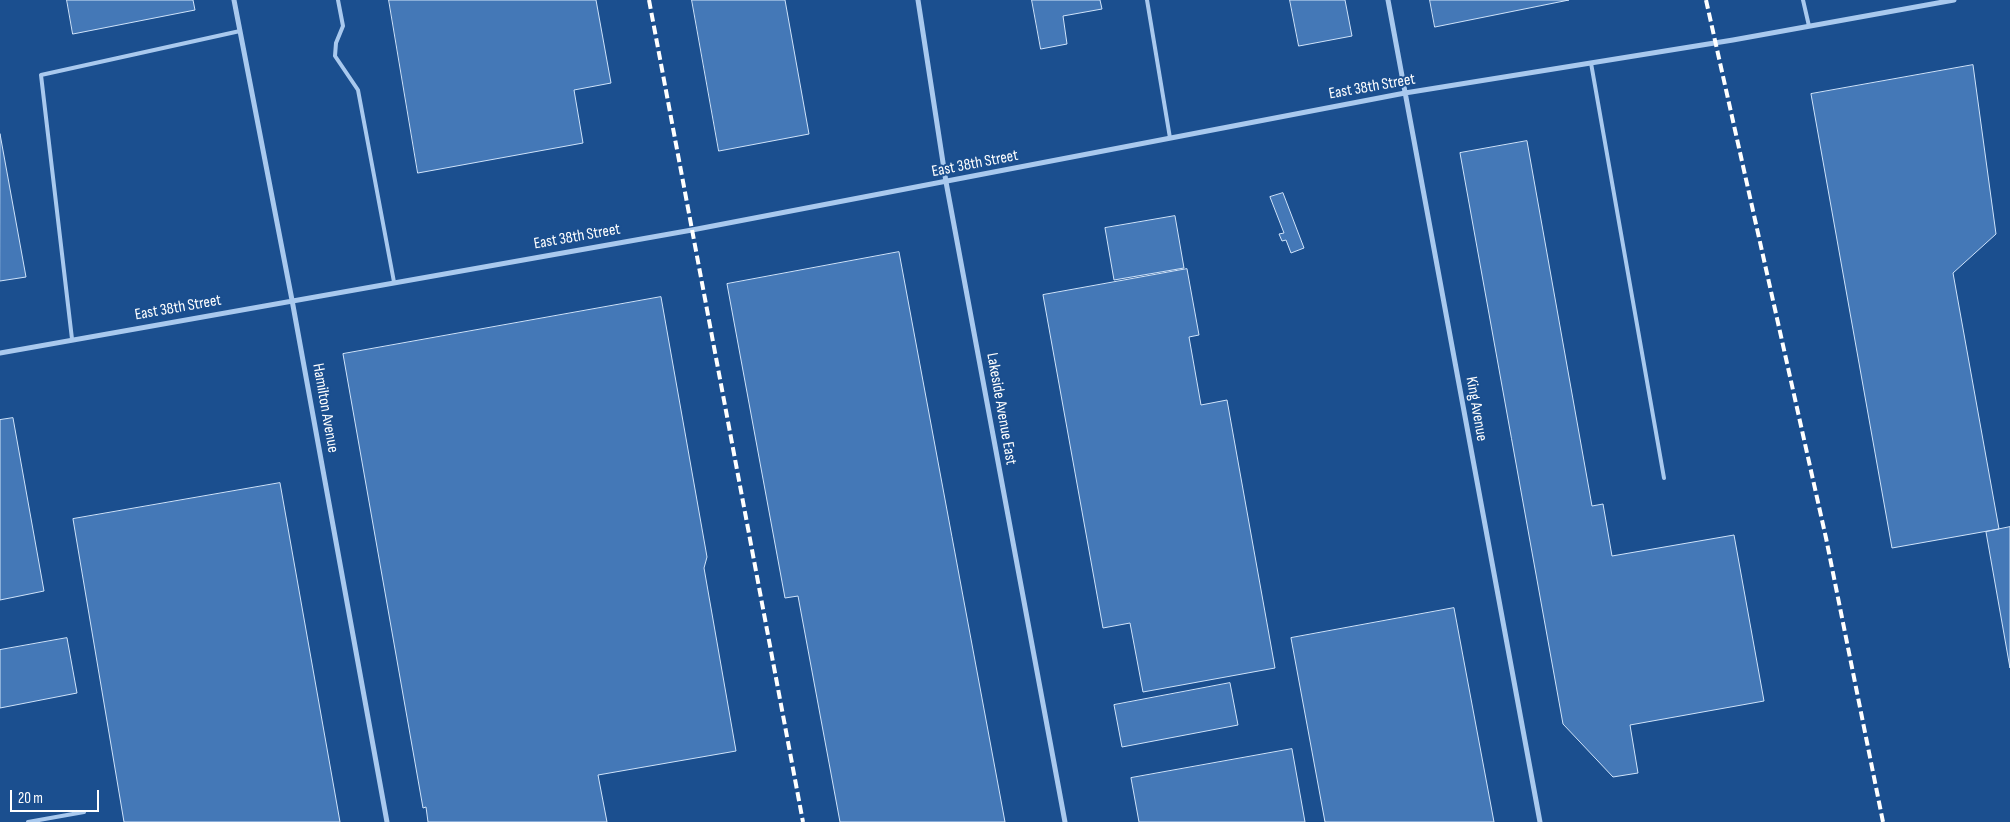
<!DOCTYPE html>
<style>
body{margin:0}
#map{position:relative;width:2010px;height:822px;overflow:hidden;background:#1b4f8f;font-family:"Sofia Sans Condensed",sans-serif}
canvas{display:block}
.scale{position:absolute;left:10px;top:790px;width:89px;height:22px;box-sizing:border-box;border:2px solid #fff;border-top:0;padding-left:6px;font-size:15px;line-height:18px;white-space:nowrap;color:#fff;-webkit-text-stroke:4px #1b4f8f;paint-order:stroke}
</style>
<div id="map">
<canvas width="2010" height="822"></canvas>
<div class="scale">20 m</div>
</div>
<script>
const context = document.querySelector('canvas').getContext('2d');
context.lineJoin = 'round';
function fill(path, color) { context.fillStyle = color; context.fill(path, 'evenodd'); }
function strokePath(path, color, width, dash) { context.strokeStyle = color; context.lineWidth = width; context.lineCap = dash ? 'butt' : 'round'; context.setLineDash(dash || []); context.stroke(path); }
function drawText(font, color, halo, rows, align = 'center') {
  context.font = font + ' "Sofia Sans Condensed",sans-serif'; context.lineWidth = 4; context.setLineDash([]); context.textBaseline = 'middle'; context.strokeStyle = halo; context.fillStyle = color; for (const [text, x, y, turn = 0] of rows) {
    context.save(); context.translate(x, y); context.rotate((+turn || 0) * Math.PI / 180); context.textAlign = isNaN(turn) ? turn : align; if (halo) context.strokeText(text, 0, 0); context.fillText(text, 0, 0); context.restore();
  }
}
const building = new Path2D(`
 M 67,0 L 193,0 L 195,10 L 73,34 Z
 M 389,0 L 596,0 L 611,83 L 574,90 L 583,143 L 418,173 Z
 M 692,0 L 785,0 L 809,134 L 719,151 Z
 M 1032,0 L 1100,0 L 1102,9 L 1063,16 L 1067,44 L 1041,49 Z
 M 1290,0 L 1345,0 L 1352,36 L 1299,46 Z
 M 1430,0 L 1569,0 L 1435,27 Z
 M 1973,65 L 1996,234 L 1953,273 L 1999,529 L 1892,548 L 1811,94 Z
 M 0,134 L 26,277 L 0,281 Z
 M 1527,141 L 1592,506 L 1603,504 L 1612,556 L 1734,535 L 1764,701 L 1630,725 L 1638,773 L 1613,777 L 1563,724 L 1460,153 Z
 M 1283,193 L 1304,248 L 1291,253 L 1286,240 L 1282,241 L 1279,234 L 1284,233 L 1270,197 Z
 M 1175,216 L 1184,268 L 1114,280 L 1105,228 Z
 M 899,252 L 1005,822 L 840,822 L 798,596 L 785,598 L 727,284 Z
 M 1187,269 L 1199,335 L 1189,337 L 1201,405 L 1227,400 L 1275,668 L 1143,692 L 1130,623 L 1103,628 L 1043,295 Z
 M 661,297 L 707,557 L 704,568 L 736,751 L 598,775 L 607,822 L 428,822 L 426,807 L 423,808 L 343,354 Z
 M 13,418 L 44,591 L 0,600 L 0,420 Z
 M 280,483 L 340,822 L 124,822 L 73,519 Z
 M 2010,527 L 2010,668 L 1986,532 Z
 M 1454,608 L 1494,822 L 1325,822 L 1291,638 Z
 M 67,638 L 77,693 L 0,708 L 0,650 Z
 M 1230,683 L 1238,725 L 1122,747 L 1114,705 Z
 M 1292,749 L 1305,822 L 1139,822 L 1131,778 Z`);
fill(building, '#4478b7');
strokePath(building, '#cfe3fa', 1);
strokePath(new Path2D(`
 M 338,0 L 343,26 L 336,43 L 335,56 L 358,90 L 394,282
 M 1147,0 L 1170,138
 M 1803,0 L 1809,26
 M 1591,63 L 1664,478
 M 72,339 L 41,75 L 240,31
 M 28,822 L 84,812`), '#a9c9ee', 4);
strokePath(new Path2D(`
 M 234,0 L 292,300 L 387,822
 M 918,0 L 946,182 L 1065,822
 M 1388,0 L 1540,822
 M 0,353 L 692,230 L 1405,93 L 1733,40 L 1954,0`), '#a9c9ee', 5);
strokePath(new Path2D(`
 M 649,0 L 803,822
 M 1706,0 L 1826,538 L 1883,822`), '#fff', 4, [9, 4]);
drawText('16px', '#fff', '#1b4f8f', [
 ["East 38th Street",1372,87,-10],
 ["East 38th Street",975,164,-11],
 ["East 38th Street",577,237,-10],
 ["East 38th Street",178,308,-10],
 ["Hamilton Avenue",325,408,80],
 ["Lakeside Avenue East",1001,409,80],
 ["King Avenue",1476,409,80]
]);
</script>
